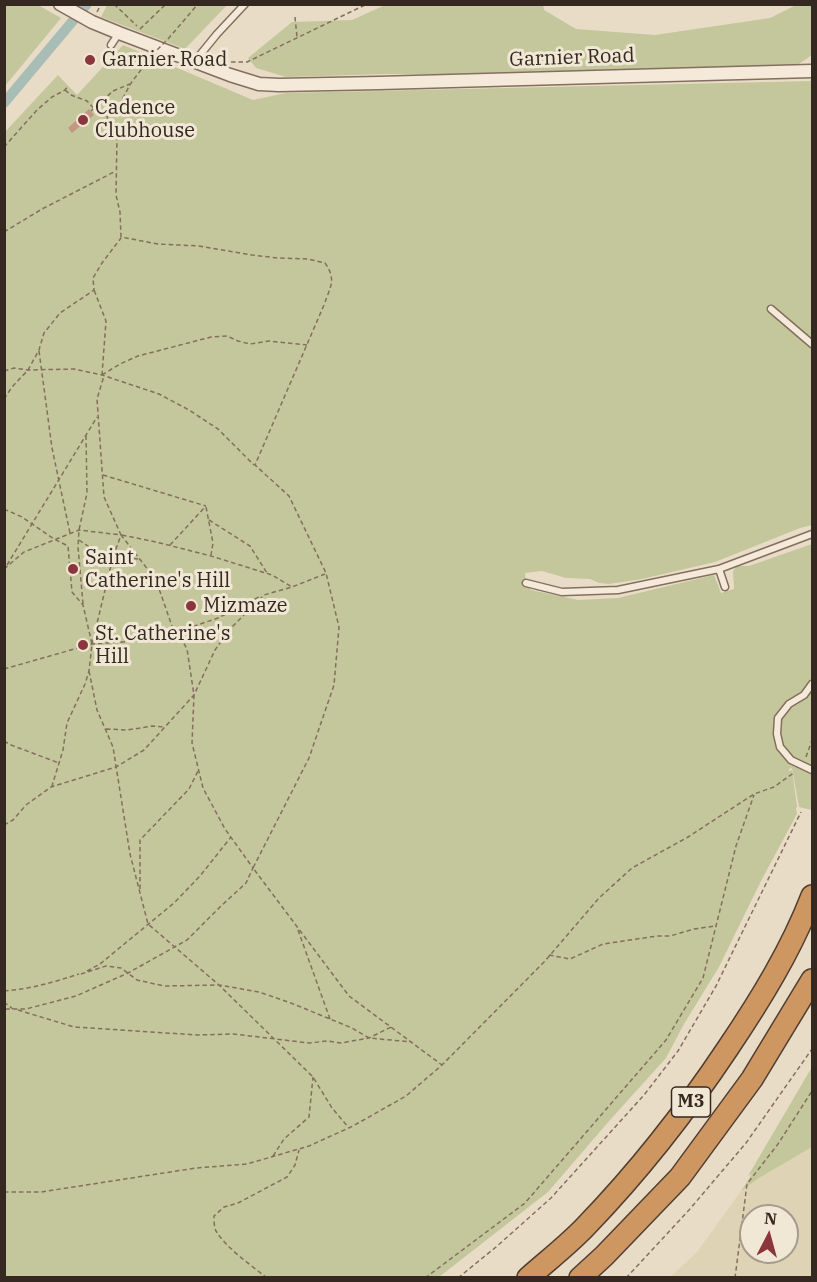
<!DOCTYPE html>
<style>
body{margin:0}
#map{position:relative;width:817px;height:1282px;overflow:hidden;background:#e9dcc7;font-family:"IBM Plex Serif",serif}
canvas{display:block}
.frame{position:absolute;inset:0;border:6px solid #352820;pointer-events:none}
.north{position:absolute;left:739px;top:1204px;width:60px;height:60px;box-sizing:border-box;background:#f1e7d5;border:2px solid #a69b8d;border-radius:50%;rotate:6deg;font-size:16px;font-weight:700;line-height:24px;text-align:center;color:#352820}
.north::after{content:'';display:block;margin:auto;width:21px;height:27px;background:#8b353c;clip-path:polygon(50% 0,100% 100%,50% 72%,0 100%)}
</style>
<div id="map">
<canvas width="817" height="1282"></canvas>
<div class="frame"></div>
<div class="north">N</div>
</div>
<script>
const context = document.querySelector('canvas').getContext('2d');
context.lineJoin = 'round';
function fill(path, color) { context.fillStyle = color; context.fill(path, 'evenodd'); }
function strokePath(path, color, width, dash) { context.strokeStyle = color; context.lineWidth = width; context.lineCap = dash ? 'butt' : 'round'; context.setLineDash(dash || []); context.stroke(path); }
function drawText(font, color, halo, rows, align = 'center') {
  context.font = font + ' "IBM Plex Serif",serif'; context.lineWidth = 6; context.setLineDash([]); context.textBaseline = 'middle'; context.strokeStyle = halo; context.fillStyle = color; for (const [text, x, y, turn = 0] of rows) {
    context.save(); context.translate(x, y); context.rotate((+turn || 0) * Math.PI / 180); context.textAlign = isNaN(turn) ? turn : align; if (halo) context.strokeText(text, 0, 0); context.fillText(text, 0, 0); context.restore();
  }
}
fill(new Path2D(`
 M 812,1147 L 812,1277 L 669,1278 L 697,1252 L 741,1191 L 759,1178 ZM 751,1216 L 787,1216 L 787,1252 L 751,1252 Z`), '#ded4b5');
fill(new Path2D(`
 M 5,4 L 38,5 L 61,18 L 5,86 Z
 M 107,5 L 107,4 L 227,5 L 185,49 L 101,17 Z
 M 385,5 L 543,5 L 544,10 L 576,29 L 655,35 L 770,18 L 796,5 L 812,5 L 812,55 L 796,66 L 503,75 L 386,74 L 286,77 L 256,68 L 248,58 L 292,22 L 352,20 Z
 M 123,45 L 253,100 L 286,93 L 812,81 L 812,525 L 800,528 L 715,562 L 642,579 L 609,584 L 599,583 L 590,579 L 566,578 L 542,571 L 525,573 L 526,583 L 531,590 L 578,600 L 618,598 L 714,575 L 721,593 L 734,589 C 734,583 733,577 733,571 L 737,566 L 749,566 L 812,544 L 812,810 L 799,807 L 792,768 L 789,769 L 789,771 L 792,770 L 797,806 L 796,809 L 797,814 L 761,881 L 719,967 L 684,1024 L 666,1058 L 610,1120 L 548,1192 L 439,1277 L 5,1277 L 4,133 L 58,75 L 77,95 Z
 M 812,1067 L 812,1147 L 759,1178 L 741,1191 L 752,1174 L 748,1176 Z`), '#c4c69c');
strokePath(new Path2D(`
 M 4,103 L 87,4`), '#a7bdb5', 10);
fill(new Path2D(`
 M 89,109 L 94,115 L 72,133 L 68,128 Z`), '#c39781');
const service = new Path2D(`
 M 111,45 L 119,33
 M 195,61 L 217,34 L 245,4
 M 771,309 L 812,344
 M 719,569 L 725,587
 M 526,583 L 562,592 L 618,590 L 719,569 L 812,534
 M 812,684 L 804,695 L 789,704 L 778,718 L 777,734 L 780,747 L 791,760 L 812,770`);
const minor = new Path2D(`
 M 60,4 L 92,22 L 119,33 L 230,75 L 259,84 L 279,85 L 379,83 L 812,71`);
const motorway = new Path2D(`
 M 528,1278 C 547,1261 568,1245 586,1226 C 639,1171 686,1111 728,1048 C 761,999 791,950 812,896
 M 580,1278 L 604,1256 L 680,1177 L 752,1079 L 812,980`);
strokePath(service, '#836f5e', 9);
strokePath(minor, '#836f5e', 15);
strokePath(motorway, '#513e32', 24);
strokePath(new Path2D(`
 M 114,4 L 137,26
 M 97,12 L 101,4
 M 295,17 L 297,37
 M 140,29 L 166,4
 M 168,39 L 198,4
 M 231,62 L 247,62 L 367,4
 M 65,90 L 71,95 L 87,101 L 99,114 L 107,116 L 113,113 L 118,107 L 131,83 L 150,58
 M 113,91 L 130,84
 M 107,116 L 109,124 L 117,136 L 116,195 L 120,212 L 121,237 L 158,244 L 199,246 L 252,255 L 278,258 L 308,259 L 325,263 C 337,280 330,287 324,305 L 255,465 L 289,496 L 326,573 L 339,627 L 334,685 L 309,758 L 253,868 L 349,996 L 442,1065
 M 4,147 L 37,110 L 52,97 L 65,90 L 68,86
 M 4,232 L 42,209 L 114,172
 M 39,351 L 52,448 L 70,533
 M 4,371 L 14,368 L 28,370 L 74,369 L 102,375 L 159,394 L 189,410 L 218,429 L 254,465
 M 102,375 L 120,364 L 138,356 L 211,337 L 227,336 L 238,341 L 250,344 L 269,341 L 307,345
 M 4,399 L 12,387 L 28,370 L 39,350 L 44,333 L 60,313 L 94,290 L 93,278 L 102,263 L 121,238
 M 103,475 L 206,506
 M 206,507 L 213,543 L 211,555
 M 4,509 L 22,517 L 54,539 L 68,546 L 72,592 L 83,605 L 92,644 L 89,671 L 85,684 L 67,723 L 63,750 L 52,786
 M 209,520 L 250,546 L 267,573
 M 122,535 L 156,542 L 211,556 L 272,575 L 292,587
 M 79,540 L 101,555 L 138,559
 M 170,545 L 205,507
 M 7,565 L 97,417
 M 4,569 L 24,552 L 79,530 L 121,535 L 156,580 L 173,629 L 181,638 L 187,649 L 194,695 L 192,743 L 203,788 L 225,829 L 253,868 L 246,883 L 221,906 L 187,940 L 128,973 L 76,996 L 26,1009 L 4,1009
 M 83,604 L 78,547 L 79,530 L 87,493 L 86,436
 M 92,644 L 113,557 L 121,535 L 104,497 L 97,399 L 103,379 L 102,375 L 106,321 L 94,290
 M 4,669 L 92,644 L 153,640 L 218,618 L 261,596
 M 89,671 L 97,710 L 113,747 L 130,854 L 148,924 L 219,985 L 313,1077 L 332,1108 L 349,1128
 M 106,729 L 127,730 L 153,726 L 164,727
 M 4,741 L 11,745 L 59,763
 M 806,757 L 812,740
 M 4,825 L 13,820 L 26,805 L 51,787 L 116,767 L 144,750 L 194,695 L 215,650 L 230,629 L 264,595 L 292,587 L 325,574
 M 140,889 L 140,840 L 189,789 L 198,771
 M 298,930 L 330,1019
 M 549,955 L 570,959 L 603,944 L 657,936 L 670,936 L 694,929 L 715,926
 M 87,971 L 100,964 L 174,903 L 200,876 L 231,837
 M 81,974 L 106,966 L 121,968 L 137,980 L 164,986 L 219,985 L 259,992 L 291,1003 L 352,1028 L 369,1038 L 412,1042
 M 4,991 C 31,989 54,982 79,974
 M 4,1002 L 13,1009
 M 18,1010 L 74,1027 L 198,1035 L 234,1034 L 309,1043 L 327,1041 L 341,1043 L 369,1038 L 391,1027
 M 273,1156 L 284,1139 L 309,1117 L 313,1077
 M 4,1192 L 41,1192 L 196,1168 L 247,1164 L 309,1146 L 353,1126 L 406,1096 L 442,1065 L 545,961 L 599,898 L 632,868 L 688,837 L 754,794 L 774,787 L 795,772
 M 267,1278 C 251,1265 226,1248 216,1231 C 214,1227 214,1221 214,1216 L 224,1207 L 238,1203 L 287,1177 L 295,1165 L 299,1150
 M 425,1278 L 525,1203 L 666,1040 L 703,978 L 736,846 L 754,795
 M 458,1278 L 496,1247 L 551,1198 L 644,1095 L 678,1051 L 716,986 L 801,812
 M 626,1278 L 689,1210 L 746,1143 L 812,1049
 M 735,1278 L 747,1184 L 778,1144 L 812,1091`), '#836f5e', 1.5, [4.5, 3]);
strokePath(service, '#f5ead9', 6);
strokePath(minor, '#f5ead9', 12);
strokePath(motorway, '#ce9661', 21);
strokePath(new Path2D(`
 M 152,55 L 167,40
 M 91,111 L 113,91`), '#836f5e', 1.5, [4.5, 3]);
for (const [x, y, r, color] of [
 [90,60,6,"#8b353c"],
 [83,120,6,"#8b353c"],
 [73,569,6,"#8b353c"],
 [191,606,6,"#8b353c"],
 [83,645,6,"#8b353c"]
]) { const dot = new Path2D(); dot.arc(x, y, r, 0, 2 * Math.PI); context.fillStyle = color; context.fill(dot); strokePath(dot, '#f1e7d5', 2); }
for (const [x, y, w] of [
 [691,1102,39]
]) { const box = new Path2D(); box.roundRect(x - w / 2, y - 15, w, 30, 4.5); context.fillStyle = '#f1e7d5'; context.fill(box); strokePath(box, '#352820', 1.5); }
drawText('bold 18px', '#352820', null, [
 ["M3",691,1102]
]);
drawText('20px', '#352820', '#f1e7d5', [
 ["Garnier Road",572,58,-2]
]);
drawText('20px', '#352820', '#f1e7d5', [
 ["Garnier Road",102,60],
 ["Cadence",95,108],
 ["Clubhouse",95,131],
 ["Saint",85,558],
 ["Catherine's Hill",85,581],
 ["Mizmaze",203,606],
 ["St. Catherine's",95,634],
 ["Hill",95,657]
], 'left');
</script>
